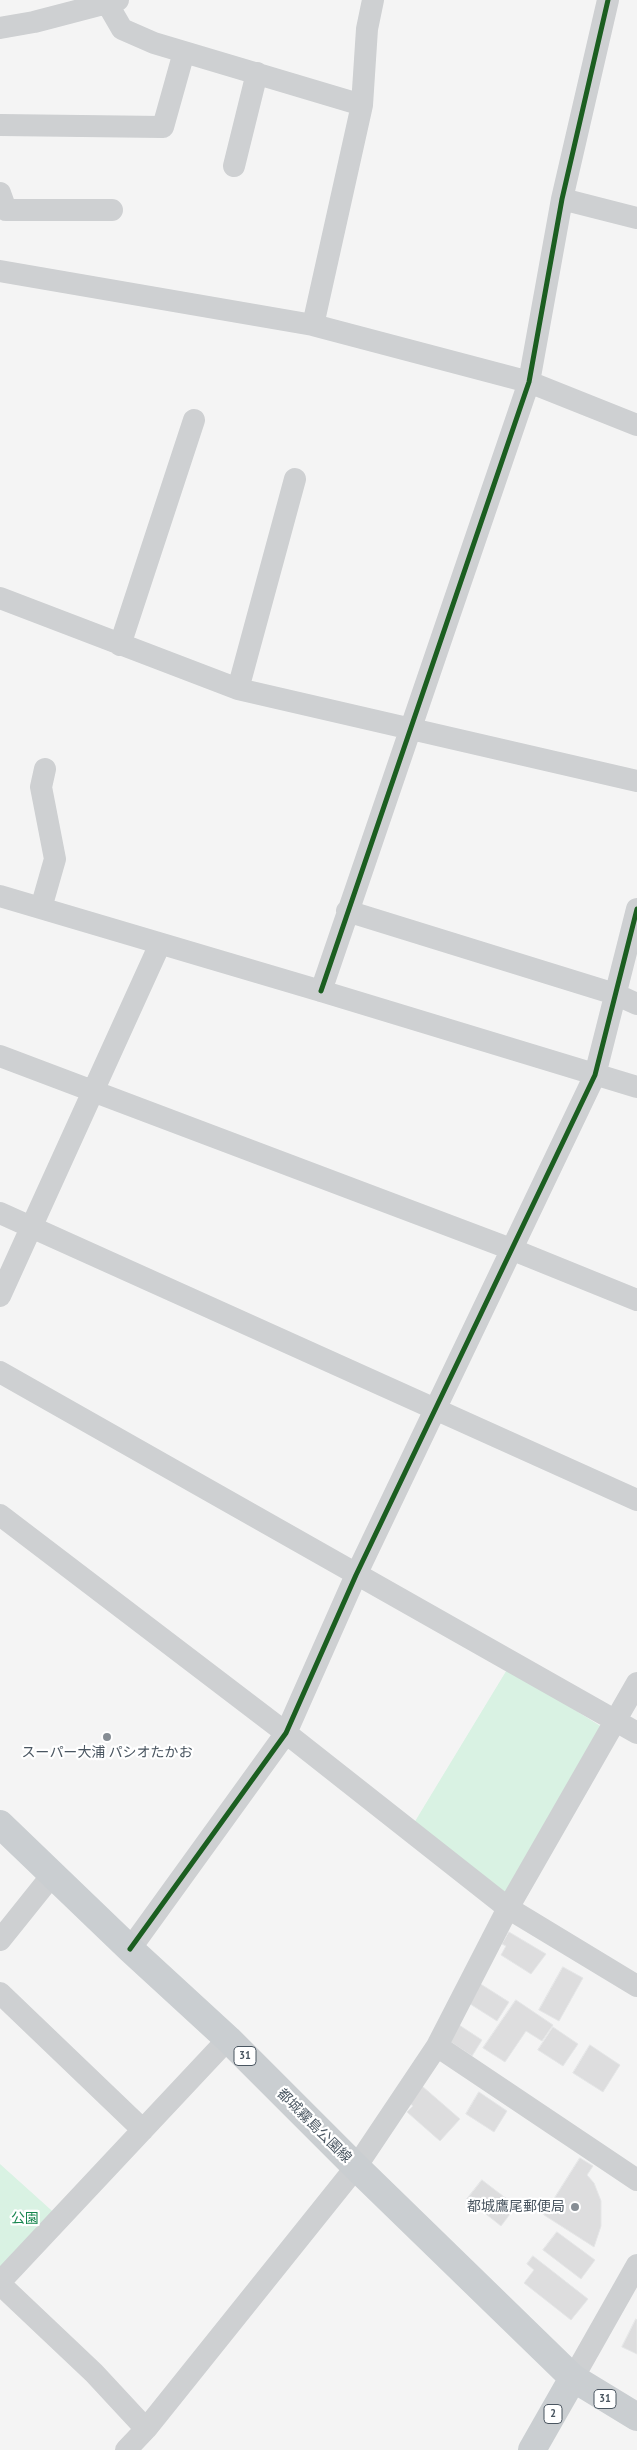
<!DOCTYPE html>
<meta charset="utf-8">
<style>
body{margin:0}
canvas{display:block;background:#f4f4f4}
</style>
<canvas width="637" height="2450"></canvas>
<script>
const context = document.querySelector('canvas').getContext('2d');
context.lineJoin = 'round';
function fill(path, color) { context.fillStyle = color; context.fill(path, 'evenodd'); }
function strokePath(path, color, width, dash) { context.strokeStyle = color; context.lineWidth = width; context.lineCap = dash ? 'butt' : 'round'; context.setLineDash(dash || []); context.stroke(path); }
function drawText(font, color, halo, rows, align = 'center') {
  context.font = font + ' "PT Sans Narrow","Noto Sans JP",sans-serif'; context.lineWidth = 4.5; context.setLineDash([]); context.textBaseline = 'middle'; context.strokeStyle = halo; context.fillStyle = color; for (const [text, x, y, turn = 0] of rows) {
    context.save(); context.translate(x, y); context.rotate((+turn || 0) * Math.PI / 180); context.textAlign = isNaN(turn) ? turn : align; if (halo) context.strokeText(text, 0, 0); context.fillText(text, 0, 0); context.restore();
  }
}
fill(new Path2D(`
 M 508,1668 L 602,1727 L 505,1897 L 414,1823 Z
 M 0,2164 L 60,2218 L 0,2282 Z`), '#d9f2e3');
const building = new Path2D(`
 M 509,1932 L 546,1954 L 531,1974 L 501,1955 L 506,1946 L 502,1944 Z
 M 563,1967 L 583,1978 L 559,2021 L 539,2010 Z
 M 479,1983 L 509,2002 L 497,2021 L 467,2002 Z
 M 516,2000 L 553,2025 L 542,2041 L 526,2031 L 505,2062 L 483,2048 Z
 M 456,2023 L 482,2040 L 472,2056 L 446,2039 Z
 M 553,2027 L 578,2044 L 563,2066 L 538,2050 Z
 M 590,2045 L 620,2065 L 603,2092 L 573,2073 Z
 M 422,2086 L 460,2119 L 440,2141 L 407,2112 L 413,2106 L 408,2102 Z
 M 479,2092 L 507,2111 L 494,2132 L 466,2114 Z
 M 580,2158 L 593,2166 L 587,2175 L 594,2183 L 601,2201 L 601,2226 L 594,2247 L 544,2215 Z
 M 482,2180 L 516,2206 L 501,2226 L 467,2199 Z
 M 557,2232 L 595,2260 L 581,2279 L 543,2250 Z
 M 533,2256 L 588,2299 L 571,2320 L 524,2283 L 534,2270 L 527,2264 Z
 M 636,2319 L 637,2320 L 637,2354 L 622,2347 Z`);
fill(building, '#ddddde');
strokePath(building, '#e5e6e7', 1);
strokePath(new Path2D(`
 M 107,3 L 122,29 L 154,43 L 362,105
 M 0,28 L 34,22 L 118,0
 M 0,125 L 163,127 L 184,52
 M 234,166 L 257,73
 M 0,193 L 6,210 L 112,210
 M 562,199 L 637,218
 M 0,271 L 313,325 L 529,382 L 637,425
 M 313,325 L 362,105 L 367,29 L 373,0
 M 0,598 L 238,689 L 637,781
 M 120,645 L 194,420
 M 238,689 L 295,479
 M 0,896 L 321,991 L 637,1087
 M 41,908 L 55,859 L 41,787 L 45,769
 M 347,911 L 615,994 L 637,1004
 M 321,991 L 529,382 L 562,199 L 608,0
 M 0,1056 L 511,1249 L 637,1300
 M 0,1213 L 637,1500
 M 0,1296 L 160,944
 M 0,1372 L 637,1733
 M 0,1515 L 286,1733 L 508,1908 L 637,1986
 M 0,1940 L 53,1874
 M 130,1949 L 286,1733 L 356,1575 L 595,1075 L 637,909
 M 0,1993 L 143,2130
 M 437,2046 L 637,2180
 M 0,2282 L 228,2039
 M 0,2284 L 94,2373 L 146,2429
 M 573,2378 L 637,2265
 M 126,2450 L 146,2429 L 356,2167 L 437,2046 L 508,1908 L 637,1683`), '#ced0d2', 22);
strokePath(new Path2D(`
 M 0,1824 L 130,1949 L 228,2039 L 356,2167 L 573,2378 L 637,2417
 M 532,2450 L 573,2378`), '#caced1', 28);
strokePath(new Path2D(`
 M 321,991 L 529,382 L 562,199 L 608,0
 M 130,1949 L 286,1733 L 356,1575 L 595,1075 L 637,909`), '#1b5e20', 5);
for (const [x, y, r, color] of [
 [107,1737,5,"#868d94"],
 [575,2207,5,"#868d94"]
]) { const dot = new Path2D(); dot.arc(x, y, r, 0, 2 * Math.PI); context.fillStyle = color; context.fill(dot); strokePath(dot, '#fff', 2); }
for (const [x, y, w] of [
 [245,2056,22],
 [605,2399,22],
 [553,2414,18]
]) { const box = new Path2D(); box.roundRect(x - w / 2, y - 9.5, w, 19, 4); context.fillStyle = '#fff'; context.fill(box); strokePath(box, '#4a5661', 1); }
drawText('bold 12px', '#4a5661', null, [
 ["31",245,2056],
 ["31",605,2399],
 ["2",553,2414]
]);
drawText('14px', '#4a5661', '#fff', [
 ["スーパー大浦 パシオたかお",107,1753],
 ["都城鷹尾郵便局",565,2207,"right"]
]);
drawText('14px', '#4a5661', '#fff', [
 ["都城霧島公園線",314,2126,45]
]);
drawText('14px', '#17864f', '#fff', [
 ["公園",25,2219]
]);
</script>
